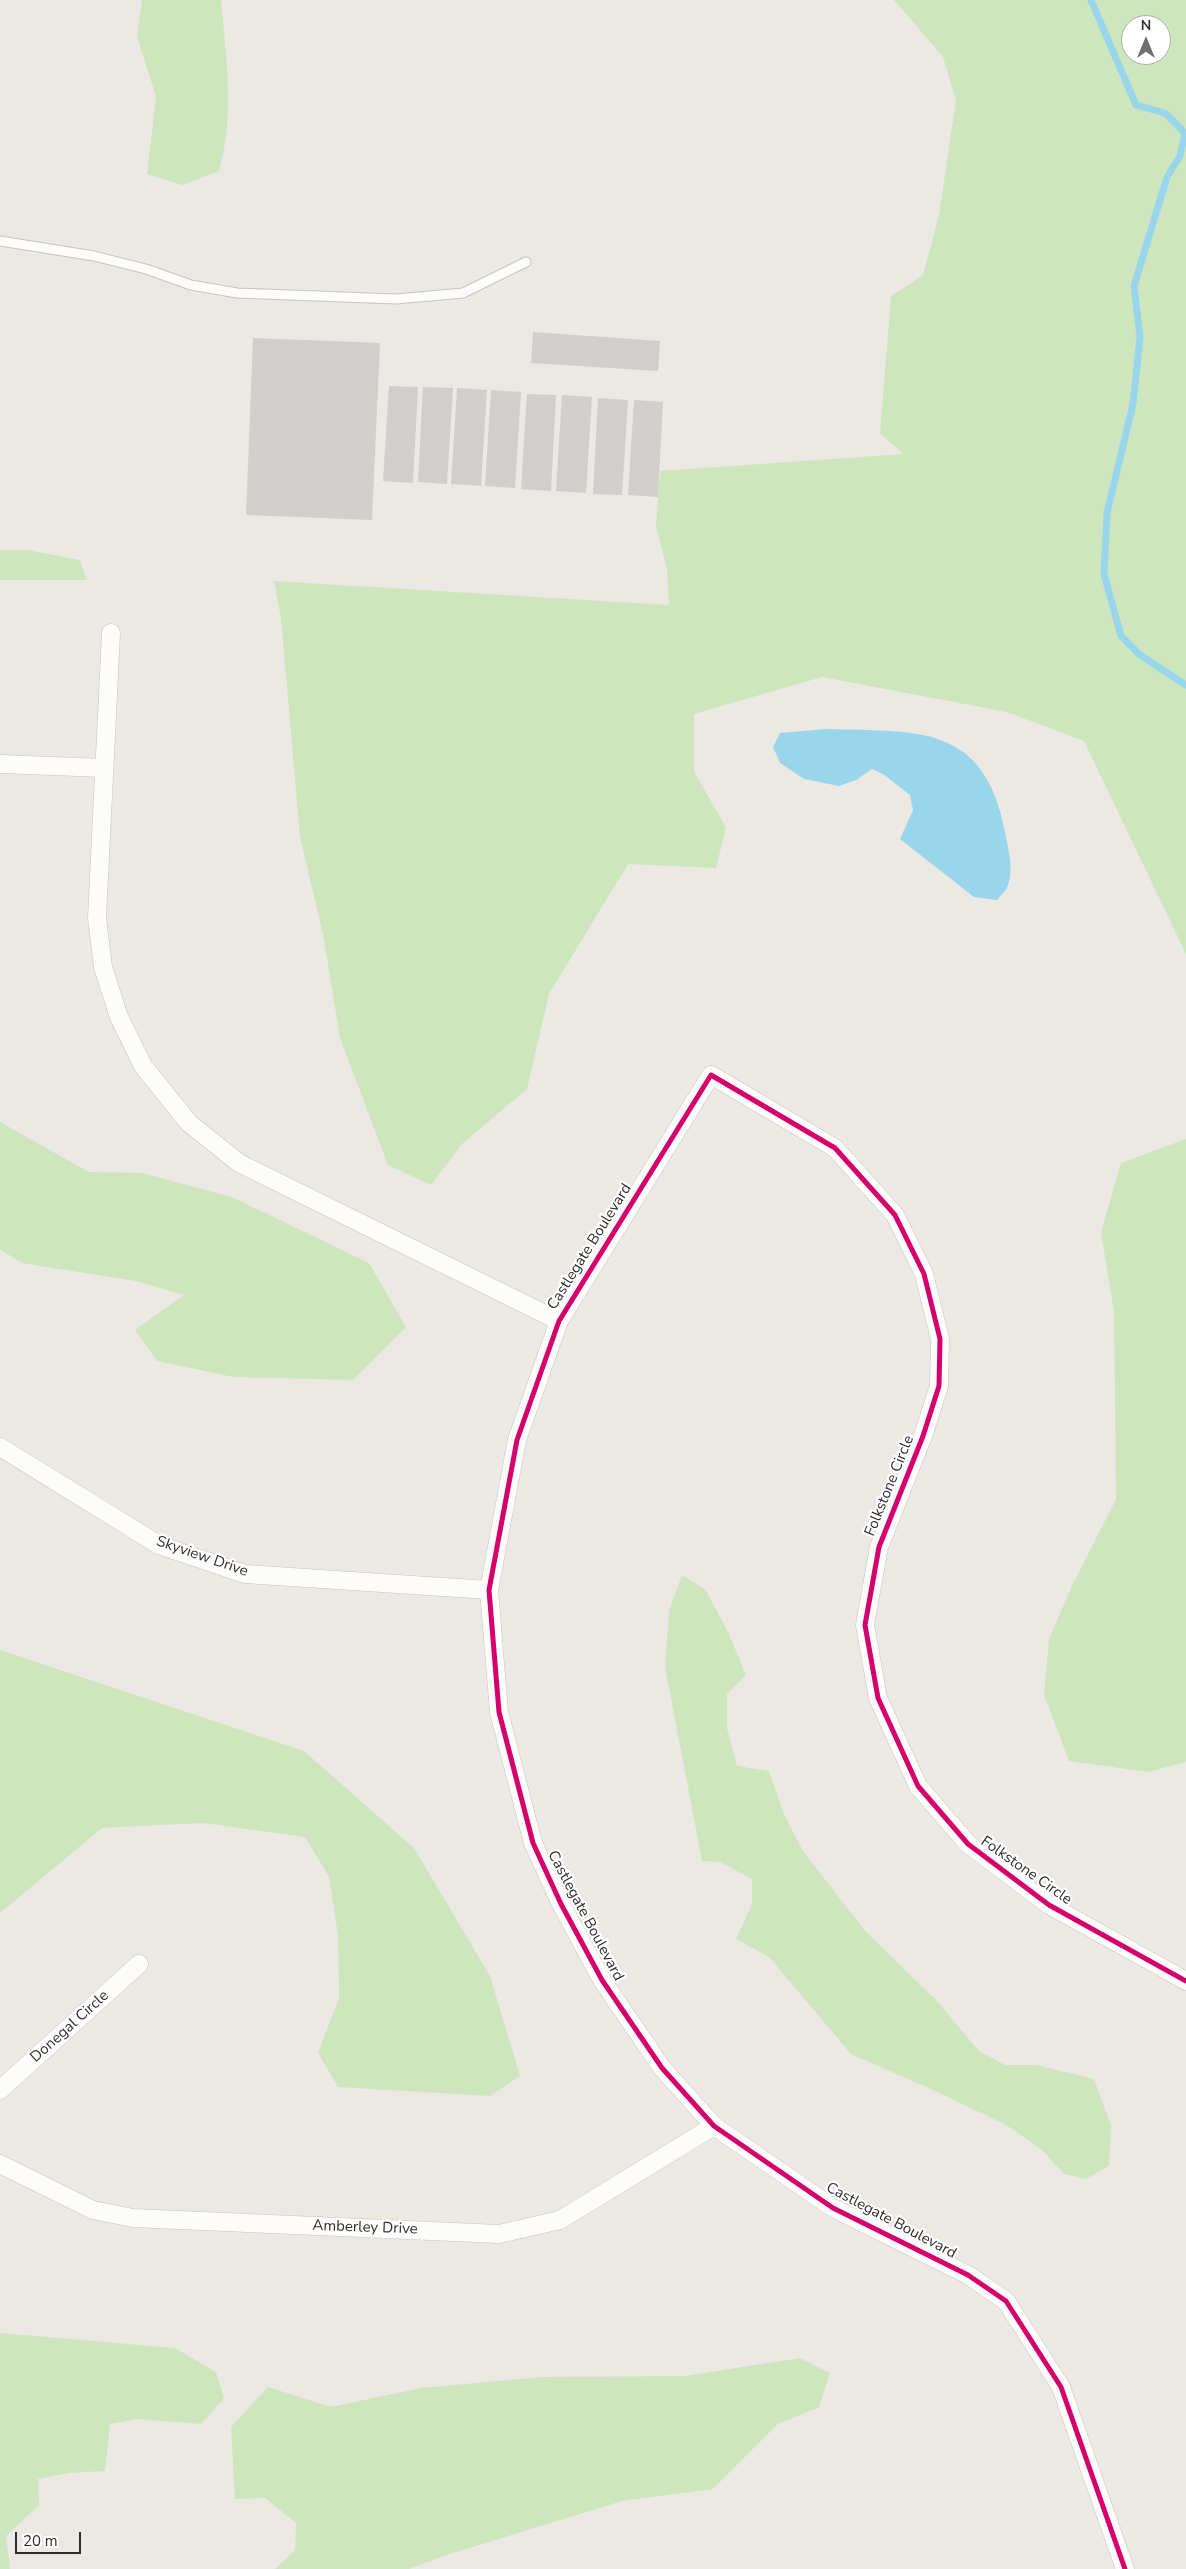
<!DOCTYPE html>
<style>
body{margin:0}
#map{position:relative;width:1186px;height:2569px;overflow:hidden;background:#ece8e4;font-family:"Nunito Sans",sans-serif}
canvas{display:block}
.north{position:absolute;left:1121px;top:15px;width:50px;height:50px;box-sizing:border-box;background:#fff;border:1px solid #ababab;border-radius:50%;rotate:0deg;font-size:14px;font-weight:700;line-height:20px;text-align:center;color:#2e2e2e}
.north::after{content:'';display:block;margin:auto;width:18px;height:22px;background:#706f6e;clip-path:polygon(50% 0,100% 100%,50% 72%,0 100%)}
.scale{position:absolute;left:15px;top:2532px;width:66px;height:22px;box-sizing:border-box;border:2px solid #2e2e2e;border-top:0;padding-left:6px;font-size:15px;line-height:18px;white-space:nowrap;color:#2e2e2e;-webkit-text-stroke:4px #fff;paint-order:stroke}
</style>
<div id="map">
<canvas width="1186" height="2569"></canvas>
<div class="north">N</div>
<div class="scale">20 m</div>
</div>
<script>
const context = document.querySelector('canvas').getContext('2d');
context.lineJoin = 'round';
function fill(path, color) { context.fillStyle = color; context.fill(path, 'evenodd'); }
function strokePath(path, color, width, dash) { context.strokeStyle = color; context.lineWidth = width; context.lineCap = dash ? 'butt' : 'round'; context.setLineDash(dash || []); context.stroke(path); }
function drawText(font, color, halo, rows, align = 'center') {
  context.font = font + ' "Nunito Sans",sans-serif'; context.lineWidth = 4.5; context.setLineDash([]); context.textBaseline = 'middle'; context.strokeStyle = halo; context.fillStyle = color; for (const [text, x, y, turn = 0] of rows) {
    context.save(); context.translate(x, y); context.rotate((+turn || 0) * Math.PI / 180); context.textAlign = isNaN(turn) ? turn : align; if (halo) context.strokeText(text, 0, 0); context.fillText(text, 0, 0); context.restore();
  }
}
fill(new Path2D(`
 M 142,0 L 221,0 C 226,56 235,116 219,171 L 182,185 L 147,174 L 156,96 L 137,37 Z
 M 894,0 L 1186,0 L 1186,954 L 1084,741 L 1007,712 L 822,677 L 694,714 L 694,771 L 726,828 L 716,868 L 628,864 L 549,994 L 527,1089 L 462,1144 L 431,1185 L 388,1165 L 340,1038 L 323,934 L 300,837 L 281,618 L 274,581 L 669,605 L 667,569 L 656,526 L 660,471 L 903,454 L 880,433 L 891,296 L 923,275 L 939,215 L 956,100 L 943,57 ZM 1131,25 L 1161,25 L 1161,55 L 1131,55 Z
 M 0,550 L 27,550 L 80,560 L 87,580 L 0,580 Z
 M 0,1122 L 89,1172 L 142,1173 L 232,1197 L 369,1263 L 406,1327 L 353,1380 L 233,1377 L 157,1361 L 135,1330 L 184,1295 L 136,1281 L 21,1263 L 0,1249 Z
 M 1186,1139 L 1186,1762 L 1148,1772 L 1069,1761 L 1044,1695 L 1049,1639 L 1071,1588 L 1116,1499 L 1114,1312 L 1101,1232 L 1121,1163 Z
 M 682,1575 L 705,1589 L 728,1632 L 746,1675 L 727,1694 L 727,1728 L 737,1766 L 769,1771 L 784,1814 L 803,1851 L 866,1932 L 937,2001 L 979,2051 L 1005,2065 L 1036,2065 L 1094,2079 L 1111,2126 L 1109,2166 L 1086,2179 L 1064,2174 L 1041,2149 L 1006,2125 L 933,2090 L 851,2054 L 769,1957 L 736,1939 L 752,1904 L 752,1879 L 720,1862 L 702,1861 L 665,1667 L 669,1611 Z
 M 0,1650 L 304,1751 L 414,1848 L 490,1976 L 520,2076 L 490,2096 L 338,2087 L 318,2053 L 339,1998 L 338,1935 L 329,1877 L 305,1837 L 203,1823 L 102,1828 L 0,1913 Z
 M 0,2333 L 175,2348 L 216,2372 L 224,2398 L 201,2424 L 137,2419 L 110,2424 L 105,2471 L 69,2473 L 38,2479 L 39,2505 L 6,2536 L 10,2569 L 0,2569 Z
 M 800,2358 L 830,2373 L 819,2407 L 778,2424 L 713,2489 L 622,2501 L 440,2557 L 409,2569 L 275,2569 L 295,2550 L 296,2523 L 265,2498 L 235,2499 L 231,2427 L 268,2387 L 331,2407 L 421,2388 L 542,2377 L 685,2376 Z`), '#cee6be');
fill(new Path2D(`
 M 826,729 C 917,732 984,722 1005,832 C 1008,848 1014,869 1008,885 C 1007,890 1000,896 997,900 L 974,897 L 900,839 L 913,810 L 910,795 L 883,774 L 872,769 L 856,780 L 839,786 L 804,779 L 780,763 L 773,747 L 780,733 Z`), '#99d6ec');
strokePath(new Path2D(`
 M 1091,0 L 1136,105 L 1165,113 L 1185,133 L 1180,156 L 1167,177 L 1134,286 L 1140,337 L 1133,404 L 1107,513 L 1104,574 L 1121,636 L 1140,655 L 1186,685`), '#99d6ec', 7);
fill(new Path2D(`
 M 533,332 L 660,341 L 658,371 L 531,363 Z
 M 253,338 L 380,343 L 372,520 L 246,515 Z
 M 389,386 L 418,387 L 413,483 L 383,481 Z
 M 423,387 L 453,388 L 447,484 L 418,482 Z
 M 457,388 L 487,390 L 481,486 L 451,484 Z
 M 491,390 L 521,392 L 515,488 L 485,486 Z
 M 527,394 L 556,395 L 551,491 L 521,489 Z
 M 562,395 L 592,397 L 586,493 L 556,491 Z
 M 598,398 L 628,400 L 622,495 L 593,494 Z
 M 634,400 L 663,402 L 658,497 L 628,495 Z`), '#d1cecb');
const lane = new Path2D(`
 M 0,241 L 94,256 L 146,269 L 191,285 L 237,293 L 396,299 L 463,293 L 526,262`);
const street = new Path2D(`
 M 111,633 L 97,918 L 103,967 L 119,1017 L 143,1066 L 189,1123 L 239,1163 L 559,1321
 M 0,764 L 104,768
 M 0,1447 L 159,1545 L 245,1574 L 489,1590
 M 0,2090 L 139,1964
 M 0,2164 L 93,2210 L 133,2218 L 499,2234 L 560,2220 L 714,2126
 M 1125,2569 L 1061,2387 L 1006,2301 L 968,2275 L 833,2208 L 714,2126 L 662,2068 L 602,1980 L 561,1904 L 533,1843 L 499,1712 L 489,1590 L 517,1440 L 559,1321 L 711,1075 L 835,1148 L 895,1215 L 924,1274 L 940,1339 L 939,1386 L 923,1436 L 879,1547 L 865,1625 L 878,1698 L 918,1786 L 968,1844 L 1049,1905 L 1186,1981`);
strokePath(lane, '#c5c4c5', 11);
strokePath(street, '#c5c4c5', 19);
strokePath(lane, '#fcfcfb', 9);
strokePath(street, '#fcfcfb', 18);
strokePath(new Path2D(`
 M 1125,2569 L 1061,2387 L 1006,2301 L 968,2275 L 833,2208 L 714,2126 L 662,2068 L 602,1980 L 561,1904 L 533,1843 L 499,1712 L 489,1590 L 517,1440 L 559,1321 L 711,1075 L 835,1148 L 895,1215 L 924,1274 L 940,1339 L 939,1386 L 923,1436 L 879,1547 L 865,1625 L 878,1698 L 918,1786 L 968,1844 L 1049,1905 L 1186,1981`), '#d6006c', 5);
drawText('15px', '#2e2e2e', '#fff', [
 ["Castlegate Boulevard",590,1247,-58],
 ["Folkstone Circle",890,1486,-68],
 ["Skyview Drive",202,1557,19],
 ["Folkstone Circle",1026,1871,35],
 ["Castlegate Boulevard",585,1916,62],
 ["Donegal Circle",70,2027,-42],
 ["Castlegate Boulevard",891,2221,28],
 ["Amberley Drive",365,2228,2]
]);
</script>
